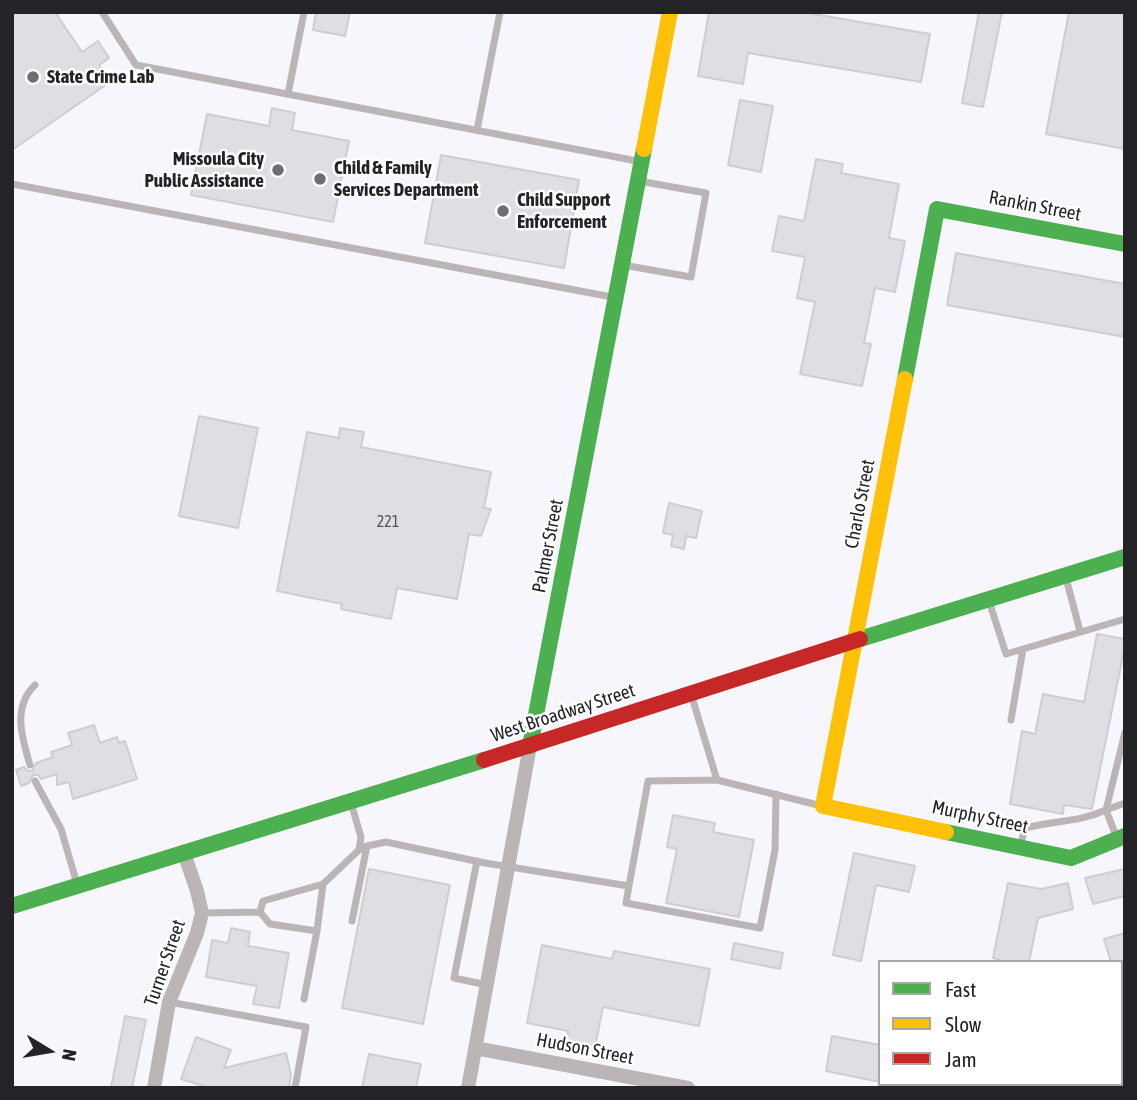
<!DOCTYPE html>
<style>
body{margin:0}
#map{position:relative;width:1137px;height:1100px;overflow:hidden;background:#f7f6fc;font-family:"Asap Condensed",sans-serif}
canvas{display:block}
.frame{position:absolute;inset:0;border:14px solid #242428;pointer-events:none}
.legend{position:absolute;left:878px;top:960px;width:245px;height:126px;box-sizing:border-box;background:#fff;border:2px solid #a7a7a9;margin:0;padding:9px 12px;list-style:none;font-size:21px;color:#242428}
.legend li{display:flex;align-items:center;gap:14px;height:35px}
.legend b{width:35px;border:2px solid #a7a7a9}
.north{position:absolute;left:14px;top:1016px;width:70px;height:70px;-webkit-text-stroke:5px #fff;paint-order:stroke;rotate:101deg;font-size:19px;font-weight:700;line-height:28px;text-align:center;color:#242428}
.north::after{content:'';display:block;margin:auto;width:24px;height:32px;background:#242428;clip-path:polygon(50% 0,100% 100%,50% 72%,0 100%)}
</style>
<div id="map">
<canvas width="1137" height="1100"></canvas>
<div class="frame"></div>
<ul class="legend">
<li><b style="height:9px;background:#4caf50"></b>Fast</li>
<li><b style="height:9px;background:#ffc107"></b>Slow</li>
<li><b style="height:9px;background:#c62828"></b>Jam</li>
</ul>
<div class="north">N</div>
</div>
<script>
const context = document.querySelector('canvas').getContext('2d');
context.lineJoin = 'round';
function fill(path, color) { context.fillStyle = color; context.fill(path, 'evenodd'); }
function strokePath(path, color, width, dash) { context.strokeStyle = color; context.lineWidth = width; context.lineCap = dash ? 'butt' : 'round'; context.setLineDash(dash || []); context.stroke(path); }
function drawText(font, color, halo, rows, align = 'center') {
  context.font = font + ' "Asap Condensed",sans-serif'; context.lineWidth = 5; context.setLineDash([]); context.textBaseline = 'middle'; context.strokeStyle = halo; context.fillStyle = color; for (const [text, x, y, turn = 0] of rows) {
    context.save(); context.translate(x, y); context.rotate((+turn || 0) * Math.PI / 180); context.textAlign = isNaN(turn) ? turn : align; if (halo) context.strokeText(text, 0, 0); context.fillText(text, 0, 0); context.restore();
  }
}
const building = new Path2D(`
 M 12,12 L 55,12 L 82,52 L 98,41 L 109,58 L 99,65 L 110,82 L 12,150 Z
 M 316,12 L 350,12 L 345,36 L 313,30 Z
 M 709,12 L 802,12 L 930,34 L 921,82 L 748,53 L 743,84 L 698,76 Z
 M 979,12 L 1002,12 L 983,107 L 962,103 Z
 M 1069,12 L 1125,12 L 1125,149 L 1046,134 Z
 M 740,100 L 773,106 L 761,172 L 728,165 Z
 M 272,108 L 295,113 L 292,130 L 349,141 L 333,222 L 191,195 L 207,114 L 269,126 Z
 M 441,155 L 579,180 L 564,268 L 425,243 Z
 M 816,159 L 843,164 L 841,173 L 899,184 L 889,238 L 905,241 L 895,292 L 875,288 L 864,343 L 871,344 L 862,386 L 800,374 L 815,302 L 797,298 L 805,257 L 772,251 L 779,216 L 804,221 Z
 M 956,253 L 1125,284 L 1125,337 L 947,305 Z
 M 199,416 L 258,428 L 238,528 L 179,516 Z
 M 340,428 L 364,432 L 361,447 L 491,472 L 484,508 L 491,509 L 481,536 L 469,534 L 457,599 L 397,588 L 391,619 L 341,609 L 342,604 L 277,591 L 307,432 L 339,438 Z
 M 669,503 L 702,511 L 696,538 L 686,536 L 684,549 L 671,546 L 673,535 L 663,533 Z
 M 1097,634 L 1125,639 L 1125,645 L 1092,809 L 1064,805 L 1063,814 L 1010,804 L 1022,731 L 1035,734 L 1043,694 L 1084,702 Z
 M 94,725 L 100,743 L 117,737 L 119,743 L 125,741 L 137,779 L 73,799 L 69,782 L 57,785 L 57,774 L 41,779 L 38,775 L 33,775 L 29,783 L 21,786 L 16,770 L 24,767 L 28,771 L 32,771 L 36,763 L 53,757 L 51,752 L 72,745 L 68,733 Z
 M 673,815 L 715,823 L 713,832 L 754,840 L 739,917 L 666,903 L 677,849 L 667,847 Z
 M 854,853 L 915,866 L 909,892 L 876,885 L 861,961 L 833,955 Z
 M 369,869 L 450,885 L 423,1024 L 342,1008 Z
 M 1125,869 L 1125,896 L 1093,904 L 1085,878 Z
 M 1008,883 L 1041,889 L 1068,883 L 1073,909 L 1038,918 L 1029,962 L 1006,962 L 993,958 Z
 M 231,928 L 250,932 L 248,946 L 289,953 L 279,1008 L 253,1004 L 257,986 L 206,977 L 212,940 L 228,943 Z
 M 1125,933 L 1125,962 L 1111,962 L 1104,939 Z
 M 734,943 L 783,953 L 780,969 L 731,959 Z
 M 542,945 L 612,959 L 614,951 L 710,969 L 699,1026 L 603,1007 L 595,1047 L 566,1041 L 568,1031 L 527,1023 Z
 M 125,1016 L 146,1020 L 132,1088 L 111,1088 Z
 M 832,1036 L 880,1045 L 880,1082 L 826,1071 Z
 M 196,1037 L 231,1050 L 224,1068 L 286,1053 L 291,1075 L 289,1088 L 210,1088 L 181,1079 Z
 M 369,1054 L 421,1064 L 416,1088 L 362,1088 Z`);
fill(building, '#dfdee3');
strokePath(building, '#cdcdd2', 2);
strokePath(new Path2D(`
 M 102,12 L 136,65 L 637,161
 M 288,94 L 304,12
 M 477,130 L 500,12
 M 12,184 L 612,297
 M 623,265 L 691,277 L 706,193 L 639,181
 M 1066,578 L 1080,631
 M 989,601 L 1006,654 L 1023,649
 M 1011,720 L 1023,649 L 1125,619
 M 1125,732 L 1106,810 L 1125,803
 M 30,765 C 22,738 12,707 35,685
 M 717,780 L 822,806
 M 35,781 L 61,829 L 77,884
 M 1020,847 L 1025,828 C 1055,820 1077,823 1106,810 L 1116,836
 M 359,850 L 367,846 L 386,842 L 485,863 L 629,886 L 648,781 L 717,780 L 692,697
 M 477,861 L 454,978 L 487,985
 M 323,884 L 359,850 L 361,837 L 351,803
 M 629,886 L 626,903 L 760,928 L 775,850 L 776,794
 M 260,912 L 263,901 L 323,884 L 317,931
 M 202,913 L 260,912 L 270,924 L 317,931 L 304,999
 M 352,921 L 367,846
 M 169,1002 L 306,1027 L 295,1088`), '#bcb5b7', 7);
strokePath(new Path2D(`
 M 475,1048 L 688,1088
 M 154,1088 L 169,1002 L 197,933 L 202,913 L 197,891 L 184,853
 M 468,1088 L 530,746`), '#bcb5b7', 14);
strokePath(new Path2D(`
 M 905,379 L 937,209 L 1125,244
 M 860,639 L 1125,557
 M 530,746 L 644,149
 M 946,832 L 1071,858 L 1125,836
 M 12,906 L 484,760`), '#4caf50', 16);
strokePath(new Path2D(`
 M 644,149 L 670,12
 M 905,379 L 823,806 L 946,832`), '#ffc107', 16);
strokePath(new Path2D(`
 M 484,760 L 860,639`), '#c62828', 16);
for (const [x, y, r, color] of [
 [33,77,7,"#6e6e72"],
 [278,170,7,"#6e6e72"],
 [320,179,7,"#6e6e72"],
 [503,211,7,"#6e6e72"]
]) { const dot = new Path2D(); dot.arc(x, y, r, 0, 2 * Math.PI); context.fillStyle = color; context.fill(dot); strokePath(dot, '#fff', 2.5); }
drawText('16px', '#535257', null, [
 ["221",388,522]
]);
drawText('bold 19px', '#242428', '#fff', [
 ["State Crime Lab",47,77],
 ["Missoula City",264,159,"right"],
 ["Public Assistance",264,181,"right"],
 ["Child & Family",334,168],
 ["Services Department",334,190],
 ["Child Support",517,200],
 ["Enforcement",517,222]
], 'left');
drawText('19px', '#242428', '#fff', [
 ["Rankin Street",1035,206,11],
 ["Charlo Street",860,504,-79],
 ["Palmer Street",548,546,-79],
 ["West Broadway Street",563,713,-18],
 ["Murphy Street",980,817,12],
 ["Turner Street",165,963,-71],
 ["Hudson Street",585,1049,11]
]);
</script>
